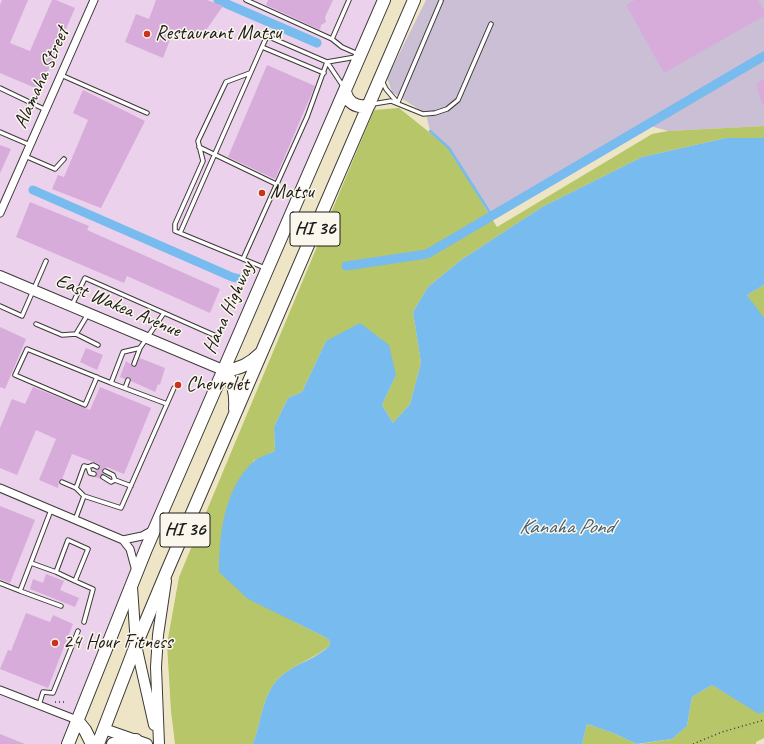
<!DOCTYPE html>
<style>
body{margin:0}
canvas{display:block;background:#eee5c7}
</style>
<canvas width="764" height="744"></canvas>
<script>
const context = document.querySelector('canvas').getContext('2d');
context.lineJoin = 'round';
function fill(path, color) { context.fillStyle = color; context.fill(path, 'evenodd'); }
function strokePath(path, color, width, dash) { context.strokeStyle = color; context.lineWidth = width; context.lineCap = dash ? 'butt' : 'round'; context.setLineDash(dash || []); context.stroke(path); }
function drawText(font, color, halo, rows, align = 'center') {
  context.font = font + ' Caveat,sans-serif'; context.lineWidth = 3; context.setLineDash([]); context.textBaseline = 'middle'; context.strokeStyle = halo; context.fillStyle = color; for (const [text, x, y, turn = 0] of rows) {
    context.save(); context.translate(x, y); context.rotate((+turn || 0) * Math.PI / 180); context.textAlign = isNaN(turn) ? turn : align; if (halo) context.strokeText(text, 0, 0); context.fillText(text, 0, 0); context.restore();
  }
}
fill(new Path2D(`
 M 0,0 L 384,0 L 68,744 L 0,744 Z`), '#ebd1eb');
fill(new Path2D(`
 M 426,0 L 764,0 L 764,126 L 668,131 L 647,125 L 492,216 L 449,148 L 430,131 L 426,114 L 392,92 L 387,78 Z`), '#cbbfd5');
fill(new Path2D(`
 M 399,108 L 449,148 L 497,227 L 652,134 L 668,131 L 764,126 L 764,138 L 726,138 L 642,157 L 542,207 L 461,260 L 428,287 L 413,312 L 421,363 L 410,404 L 393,423 L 382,405 L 396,375 L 326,341 L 302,392 L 288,398 L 274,427 L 275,451 L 253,461 L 293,621 L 325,637 L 329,640 L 330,645 C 318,656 301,662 288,671 C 262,687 263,718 253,744 L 175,744 L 171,711 L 167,644 L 179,577 L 374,110 Z
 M 764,285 L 764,318 L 763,319 L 747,295 Z
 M 712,685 L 759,713 L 764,712 L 764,738 L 756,742 L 756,744 L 640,744 L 672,739 L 687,726 L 692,697 Z
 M 587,724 L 613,733 L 637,744 L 582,744 Z`), '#b7c668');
fill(new Path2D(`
 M 726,138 L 764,138 L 764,285 L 747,295 L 764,318 L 764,712 L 759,714 L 712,685 L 692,697 L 687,726 L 672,739 L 637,744 L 613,733 L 587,724 L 582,744 L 253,744 C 263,718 262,687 288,671 C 301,662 319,657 330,645 L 329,640 L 325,637 L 248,599 L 219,572 C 219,535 224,489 253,462 C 258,457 269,454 275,451 L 274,427 L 288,398 L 302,392 L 326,341 L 360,323 L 389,345 L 396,375 L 382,405 L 393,423 L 410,404 L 421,363 L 413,312 L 428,287 L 461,260 L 542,207 L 642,157 Z`), '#78bbee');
strokePath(new Path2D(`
 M 430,131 L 449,148 L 492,216`), '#78bbee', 2.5);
strokePath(new Path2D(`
 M 218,0 L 317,43
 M 33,190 L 232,277 L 240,279
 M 346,266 L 427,254 L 764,56`), '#78bbee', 9);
fill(new Path2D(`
 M 2,0 L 28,0 L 10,43 L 30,51 L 52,0 L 56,0 L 75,8 L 40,90 L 0,73 L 0,5 Z
 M 156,0 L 207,0 L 223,6 L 199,40 L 174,29 L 163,58 L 125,42 L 136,14 L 149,19 Z
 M 268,0 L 333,0 L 325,17 L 326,22 L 321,25 L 320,30 L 266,5 Z
 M 635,0 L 758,0 L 764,11 L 764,16 L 664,73 L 626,5 Z
 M 267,65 L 315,86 L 275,179 L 228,157 Z
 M 764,79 L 764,105 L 762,105 L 756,84 Z
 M 83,90 L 145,121 L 101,208 L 52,189 L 58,175 L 64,177 L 88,120 L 73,113 Z
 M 0,145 L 11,149 L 0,173 Z
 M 30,202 L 89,226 L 87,230 L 220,289 L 210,313 L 127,276 L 124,283 L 16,237 Z
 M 0,327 L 26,339 L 5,389 L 0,387 Z
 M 86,348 L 103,355 L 97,370 L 80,362 Z
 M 140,358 L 165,368 L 160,385 L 158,384 L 155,392 L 131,381 L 129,377 L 125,379 L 120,377 L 126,361 L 135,367 Z
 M 33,387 L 90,410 L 100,387 L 151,408 L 124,474 L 107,467 L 102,469 L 103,474 L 100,476 L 101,479 L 95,477 L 97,474 L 96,470 L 100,468 L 99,464 L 72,454 L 62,479 L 59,481 L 58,488 L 39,480 L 56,439 L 36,430 L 17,475 L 0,468 L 0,428 L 12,399 L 25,404 Z
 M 0,506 L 35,520 L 10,583 L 0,579 Z
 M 46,574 L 64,581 L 60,590 L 79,598 L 75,607 L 30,589 L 33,579 L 43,583 Z
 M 26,613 L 50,622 L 53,615 L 73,624 L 48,688 L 0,669 L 8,650 L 11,651 Z
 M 0,734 L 25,744 L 0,744 Z`), '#d7acda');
const lane = new Path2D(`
 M 246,0 L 332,39
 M 349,0 L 332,39 L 342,47 L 358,54
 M 327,62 L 343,86
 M 250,73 L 226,82 L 198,141 L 203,161 L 175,224 L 175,231 L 265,268
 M 324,73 L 262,47 L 267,36 L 327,62 L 356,57
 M 61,75 L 147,113
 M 382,81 L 386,89 L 397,102
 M 0,88 L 46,110
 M 398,102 L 441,1
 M 373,104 L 391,101 L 423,114 L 435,113 L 447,109 L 458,100 L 491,24
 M 0,132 L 30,145
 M 199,147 L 276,184
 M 25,156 L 55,169 L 64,159
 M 180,233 L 262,47
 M 243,259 L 307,117 L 327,62
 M 72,305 L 85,278 L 214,335
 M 0,306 L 22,316 L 46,261
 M 164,313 L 140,348 L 123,352 L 111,383 L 167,404
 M 88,314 L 76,334 L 98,345
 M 36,324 L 62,335 L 76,334
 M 134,364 L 140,348
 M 97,377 L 85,405 L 15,375 L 27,349 L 111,383
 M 125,388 L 128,380
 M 105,471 L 113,475 L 115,480 L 131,486
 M 94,474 L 90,473 L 88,467 L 93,465 L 97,467
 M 103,477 L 111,482 L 115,480
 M 62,482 L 76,488
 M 84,496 L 76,488 L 84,466 L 88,467
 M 75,520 L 84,496 L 121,508 L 174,388
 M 31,563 L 56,572 L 68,540 L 88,549 L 75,581 L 93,589 L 84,622
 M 56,572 L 75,581
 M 0,583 L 20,591 L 51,510
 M 20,591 L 61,606
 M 39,705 L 43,692 L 53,693 L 78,631`);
const street = new Path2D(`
 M 0,213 L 94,0
 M 0,488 L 123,540 L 130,549 L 136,571
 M 123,540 L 142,536 L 153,530
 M 0,690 L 77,720`);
const secondary = new Path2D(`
 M 0,276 L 223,370
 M 132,587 L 136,645 L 154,725
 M 104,729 L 147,744
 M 159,744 L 156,667 L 158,635 L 166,581`);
const primary = new Path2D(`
 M 345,90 C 346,102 357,109 369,105
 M 223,370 C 234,382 236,393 235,409
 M 223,370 C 237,371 251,363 261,353
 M 77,720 L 85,730 L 92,744
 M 68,744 L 146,549 L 384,0
 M 98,744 L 136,645 L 167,571 L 414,0
 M 113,744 L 136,740`);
strokePath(lane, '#3c3a36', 5.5);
strokePath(street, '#3c3a36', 9);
strokePath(secondary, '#3c3a36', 12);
strokePath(primary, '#3c3a36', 14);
strokePath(new Path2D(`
 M 55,702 L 64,702
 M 693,744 L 722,732 L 764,720`), '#3c3a36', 1.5, [1, 3]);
strokePath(lane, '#fff', 3.5);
strokePath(street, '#fff', 7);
strokePath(secondary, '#fff', 10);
strokePath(primary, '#fff', 12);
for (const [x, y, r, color] of [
 [147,34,4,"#c8321e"],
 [262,193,4,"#c8321e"],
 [178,385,4,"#c8321e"],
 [55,643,4,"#c8321e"]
]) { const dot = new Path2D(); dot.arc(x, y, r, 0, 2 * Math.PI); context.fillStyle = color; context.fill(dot); strokePath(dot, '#fbf7ec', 1.5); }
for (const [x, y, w] of [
 [315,229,50],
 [185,530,50]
]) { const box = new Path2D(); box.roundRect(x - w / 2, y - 17, w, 34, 3); context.fillStyle = '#fbf7ec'; context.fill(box); strokePath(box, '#1c1c1c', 1); }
drawText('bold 19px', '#1c1c1c', null, [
 ["HI 36",315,229],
 ["HI 36",185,530]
]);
drawText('20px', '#1c1c1c', '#fbf7ec', [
 ["Restaurant Matsu",155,34],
 ["Matsu",270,193],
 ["Chevrolet",186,385],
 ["24 Hour Fitness",63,643]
], 'left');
drawText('20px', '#1c1c1c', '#fbf7ec', [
 ["Alamaha Street",42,78,-66],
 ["East Wakea Avenue",118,306,23],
 ["Hana Highway",229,308,-66]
]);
drawText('italic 21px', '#415c70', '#fbf7ec', [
 ["Kanaha Pond",566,527]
]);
</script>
